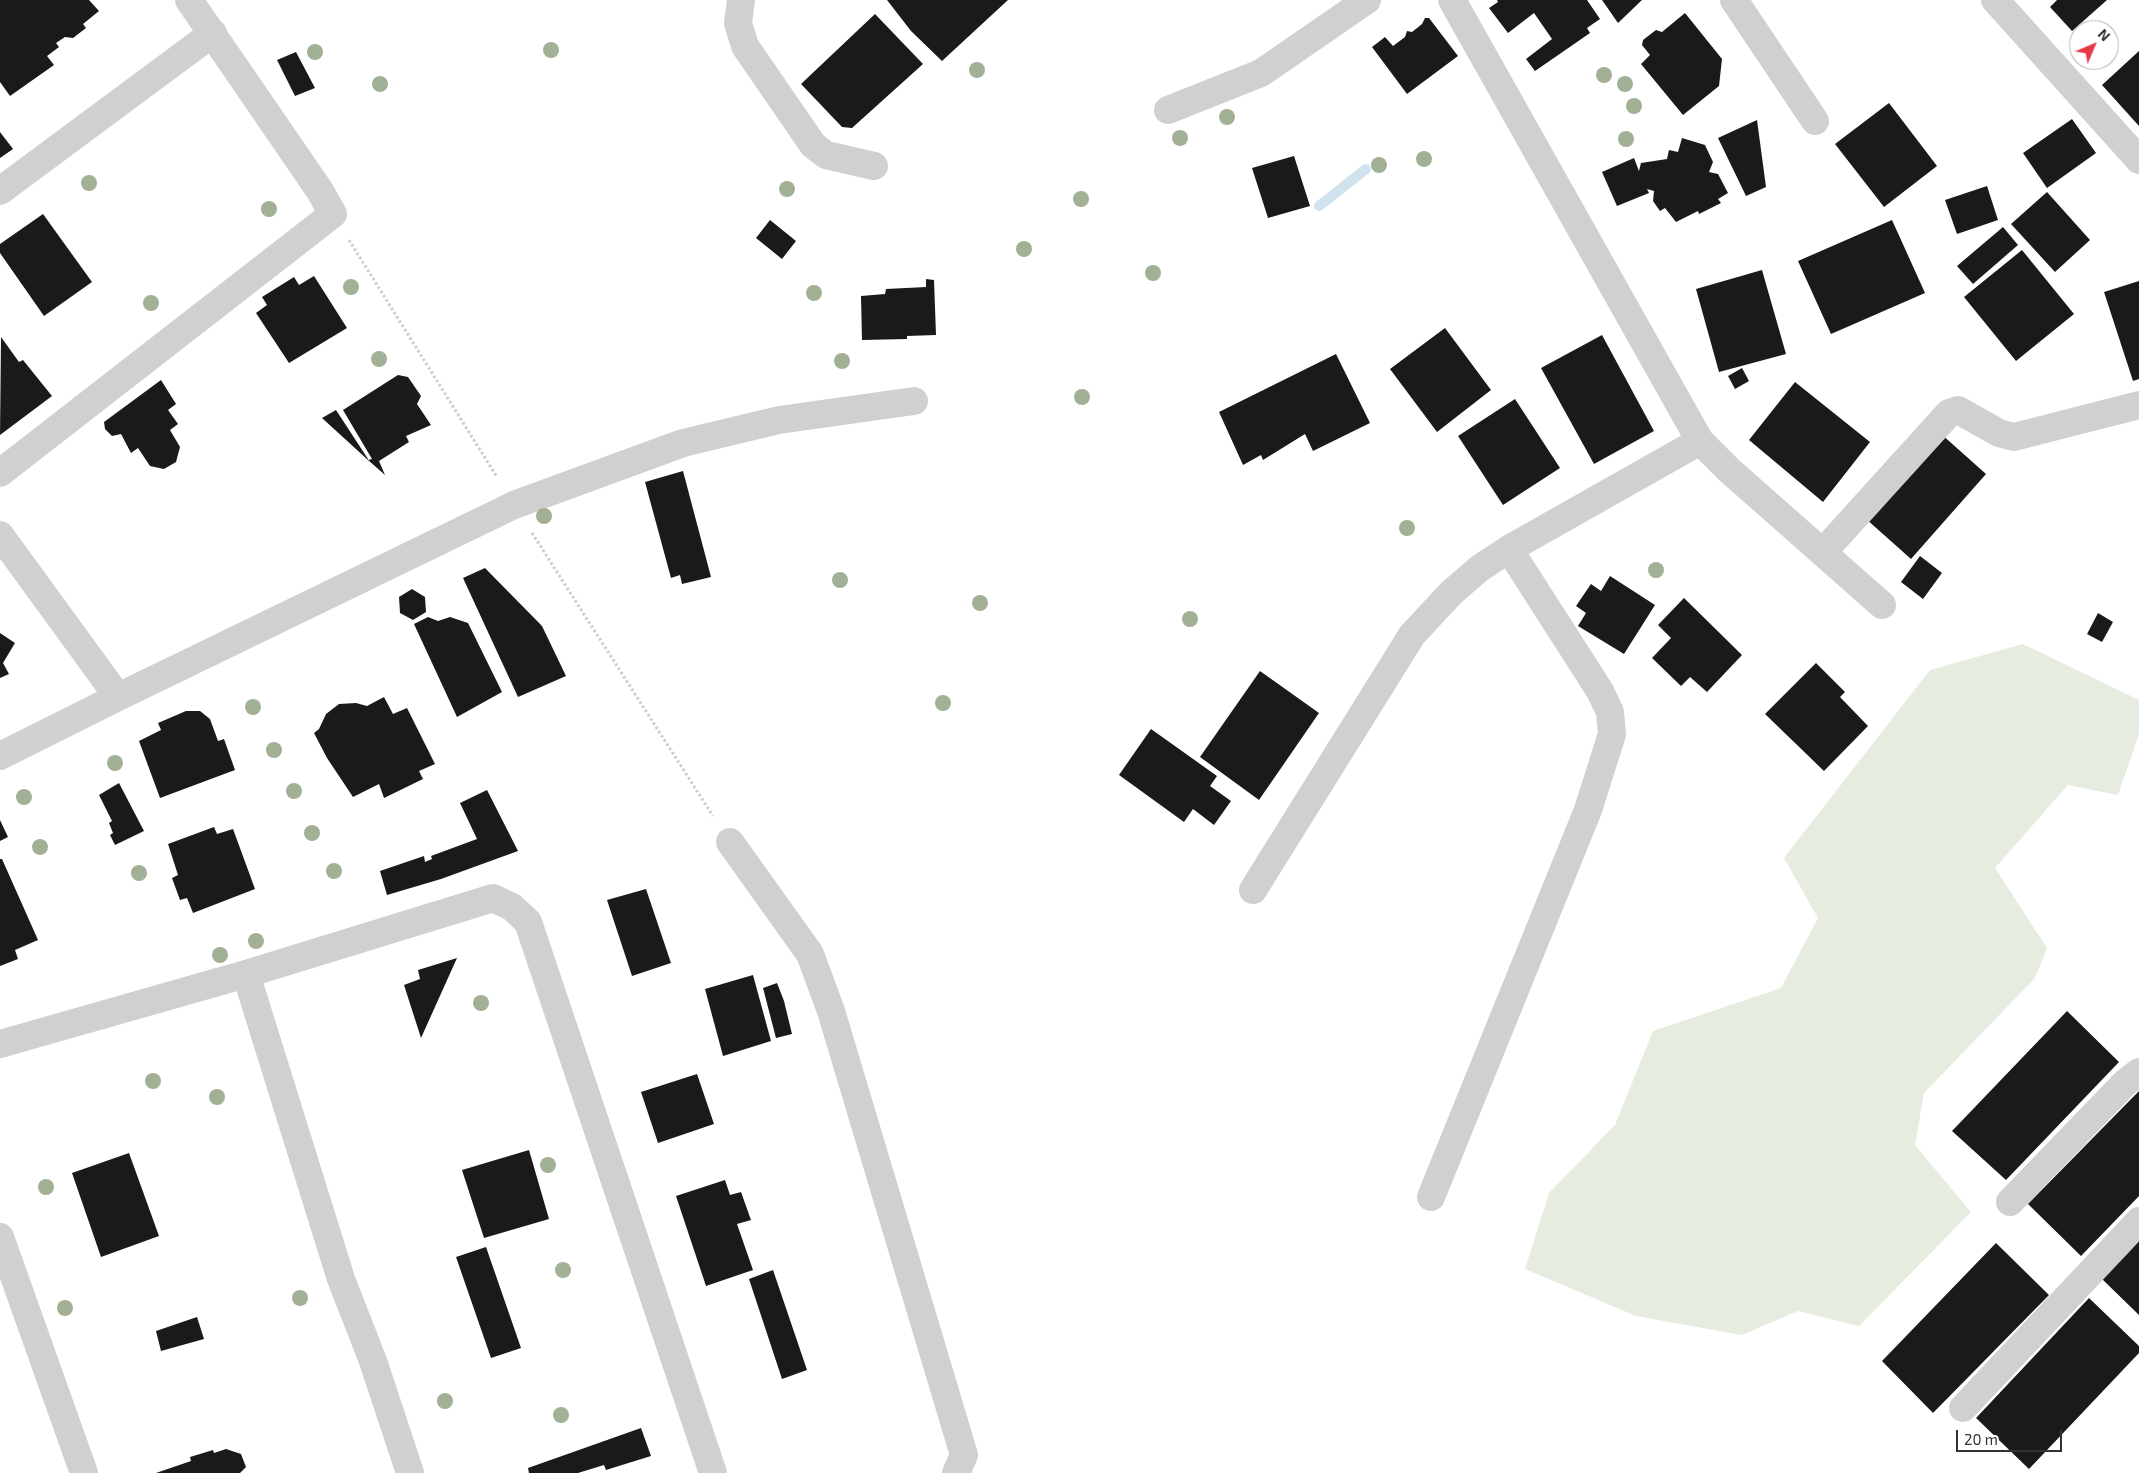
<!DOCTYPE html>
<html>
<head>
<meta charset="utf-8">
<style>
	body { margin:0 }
	#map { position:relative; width:2139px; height:1473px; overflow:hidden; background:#fff; font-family:"Exo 2",sans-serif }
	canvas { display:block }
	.north { position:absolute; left:2069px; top:20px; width:50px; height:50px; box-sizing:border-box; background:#fff; border:1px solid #adadad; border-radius:50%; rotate:45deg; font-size:14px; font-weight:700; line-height:20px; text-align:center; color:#333 }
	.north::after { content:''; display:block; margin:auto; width:18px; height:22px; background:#e63946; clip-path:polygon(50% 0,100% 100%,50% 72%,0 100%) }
	.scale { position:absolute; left:1956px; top:1430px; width:106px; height:22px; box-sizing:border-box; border:2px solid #333; border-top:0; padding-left:6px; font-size:15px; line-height:18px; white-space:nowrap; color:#333; -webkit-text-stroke:4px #fff; paint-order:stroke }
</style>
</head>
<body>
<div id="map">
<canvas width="2139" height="1473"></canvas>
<div class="north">N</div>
<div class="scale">20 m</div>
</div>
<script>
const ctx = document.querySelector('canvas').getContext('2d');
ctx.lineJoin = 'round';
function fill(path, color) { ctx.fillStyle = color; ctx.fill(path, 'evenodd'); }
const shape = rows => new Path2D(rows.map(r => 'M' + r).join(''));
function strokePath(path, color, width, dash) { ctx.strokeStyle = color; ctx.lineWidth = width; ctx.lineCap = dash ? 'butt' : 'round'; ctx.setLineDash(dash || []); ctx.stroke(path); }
fill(shape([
	[2023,644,2139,700,2139,734,2118,795,2068,785,1995,868,2047,948,2035,978,1924,1093,1915,1145,1971,1212,1859,1326,1798,1311,1742,1335,1636,1316,1525,1269,1549,1193,1615,1125,1653,1031,1781,988,1818,918,1784,858,1930,670]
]), '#e6ecdf');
strokePath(shape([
	[1319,206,1366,169]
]), '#cfe2ee', 10);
fill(shape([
	[0,0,89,0,99,11,83,24,86,28,73,38,65,37,56,43,59,47,47,56,54,65,10,96,0,82],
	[887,0,1008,0,942,61,911,31],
	[1497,0,1587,0,1600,19,1587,28,1590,33,1535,71,1526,59,1552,39,1534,13,1508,33,1489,8,1498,2],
	[1602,0,1642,0,1618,23],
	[2057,0,2107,0,2072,31,2050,7],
	[1685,13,1722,59,1719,86,1683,115,1641,64,1650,55,1642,45,1643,40,1656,30,1662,32],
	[875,14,923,64,852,128,842,127,801,84],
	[1425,18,1429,18,1458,56,1407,94,1372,47,1385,37,1393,46,1405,37,1407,31,1412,32,1422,24],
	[2139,51,2139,126,2102,85],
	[296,52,315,88,295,96,277,60],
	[1889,103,1937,166,1884,207,1835,144],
	[2072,119,2096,153,2047,188,2023,153],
	[1757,120,1766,187,1746,196,1718,138],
	[0,132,13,149,0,158],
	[1682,138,1705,145,1713,162,1709,172,1718,174,1728,193,1718,199,1721,203,1699,214,1698,211,1676,222,1665,208,1660,211,1653,201,1654,191,1647,189,1649,193,1617,206,1602,172,1634,158,1639,171,1641,163,1667,159,1669,150,1678,152],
	[1294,156,1310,206,1268,218,1252,168],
	[1987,186,1998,220,1957,234,1945,200],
	[2047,192,2090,240,2055,272,2011,224],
	[43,214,92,282,44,316,0,253,0,244],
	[770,220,796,241,782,259,756,238],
	[1892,220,1925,293,1831,334,1798,261],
	[2003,227,2018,245,1973,284,1957,266],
	[2022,250,2074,314,2016,361,1964,297],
	[1762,270,1786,354,1719,372,1696,289],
	[314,276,347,328,289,363,256,313,267,305,262,297,294,277,299,285],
	[926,279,934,280,936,335,907,336,907,339,862,340,861,296,885,294,886,289,926,287],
	[2139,281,2139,379,2133,381,2104,292],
	[1445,328,1491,390,1437,432,1390,369],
	[1602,335,1654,431,1594,464,1541,368],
	[1,337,19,362,23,360,52,396,0,435],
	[1336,354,1370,423,1313,451,1305,434,1263,460,1261,455,1243,465,1219,412],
	[1742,368,1749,381,1735,389,1728,376],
	[398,375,408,377,421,396,417,404,431,425,406,436,409,442,379,461,385,475,368,460,372,459,343,410],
	[161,380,176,404,168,410,178,424,170,430,180,447,176,462,164,469,150,466,138,448,131,453,121,434,112,436,105,429,104,422],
	[1795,382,1870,442,1823,502,1749,440],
	[1515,399,1560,468,1503,505,1458,436],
	[336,410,368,459,368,460,322,418],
	[1940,433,1986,474,1911,559,1865,518],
	[683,471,711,577,682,584,680,575,671,578,645,482],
	[1920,556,1942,573,1923,599,1901,582],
	[485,568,542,626,566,676,518,697,463,578],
	[1610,576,1655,605,1624,654,1578,626,1586,613,1576,606,1591,584,1601,591],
	[412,589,425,597,426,612,413,620,400,613,399,597],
	[1684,598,1742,655,1707,692,1690,677,1681,686,1652,658,1671,638,1658,625],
	[2098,613,2113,622,2102,642,2087,634],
	[428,617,438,621,450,617,468,623,502,692,457,717,414,624],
	[0,633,15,643,3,663,9,674,0,678],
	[1816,663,1845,692,1840,697,1868,726,1824,771,1765,714],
	[1260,671,1319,713,1259,800,1200,757],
	[384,697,393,714,407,708,435,764,419,771,423,779,384,798,379,784,353,797,327,758,314,733,319,729,326,714,339,704,356,703,367,706],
	[186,711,200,711,210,719,218,741,224,739,235,770,160,798,139,741,161,730,158,723],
	[1151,729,1217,776,1210,786,1231,801,1214,825,1193,809,1184,822,1119,775],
	[119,783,144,831,115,845,110,835,113,833,109,823,112,821,99,795],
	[487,790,518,851,441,879,387,895,380,871,424,856,425,862,432,859,431,856,477,839,460,803],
	[0,820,8,837,0,841],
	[214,827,217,834,233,829,255,889,193,913,187,898,180,900,172,878,178,875,168,844],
	[0,859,2,859,38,940,15,950,18,959,0,966],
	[646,889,671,963,632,976,607,900],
	[457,958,421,1038,404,985,420,979,418,970],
	[753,975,771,1041,723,1056,705,989],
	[777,983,784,1001,792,1034,776,1038,763,988],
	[2067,1011,2119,1062,2006,1180,1952,1131],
	[697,1074,714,1124,658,1143,641,1092],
	[2139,1091,2139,1196,2081,1256,2028,1204],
	[529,1150,549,1219,484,1238,462,1170],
	[129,1153,159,1236,101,1257,72,1173],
	[725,1180,730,1195,741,1192,751,1220,737,1224,753,1270,706,1286,676,1196],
	[2139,1240,2139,1315,2102,1279],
	[1996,1243,2049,1295,1933,1413,1882,1361],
	[486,1247,521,1348,491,1358,456,1257],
	[773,1270,807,1370,782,1379,749,1279],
	[2089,1298,2139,1346,2139,1353,2029,1469,1976,1418],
	[197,1317,204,1339,161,1351,156,1331],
	[641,1428,651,1456,606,1470,604,1465,578,1473,529,1473,528,1468],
	[226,1449,241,1454,246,1467,240,1473,156,1473,191,1461,190,1457,213,1450,214,1453]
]), '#1a1a1a');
strokePath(shape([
	[349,240,497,477],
	[532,533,713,816]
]), '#cdcdcd', 3, [2.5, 2.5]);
strokePath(shape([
	[741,0,738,23,745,46,813,145,826,155,874,166],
	[1734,0,1815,121],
	[1995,0,2139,160],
	[1168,110,1261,73,1367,0],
	[0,191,213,33],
	[1700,441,1729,470,1882,605],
	[0,473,333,214,320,191,189,0],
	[0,535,118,697],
	[1823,552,1949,413,1958,410,1999,433,2014,437,2139,405],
	[0,756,118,697,514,505,683,443,779,420,914,401],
	[730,842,810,954,831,1011,964,1455,956,1473],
	[1253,890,1412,635,1451,593,1480,568,1509,549,1700,441,1452,0],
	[246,974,341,1279,373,1361,410,1473],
	[0,1044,246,974,493,898,512,907,528,922,713,1473],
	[1431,1197,1588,810,1612,734,1610,712,1600,691,1509,549],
	[2010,1202,2125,1083,2139,1072],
	[0,1237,84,1473],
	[1963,1408,2139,1221]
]), '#d0d0d0', 28);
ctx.fillStyle = '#a2b095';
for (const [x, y] of [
	[551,50],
	[315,52],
	[977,70],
	[1604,75],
	[380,84],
	[1625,84],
	[1634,106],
	[1227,117],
	[1180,138],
	[1626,139],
	[1424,159],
	[1379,165],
	[89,183],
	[787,189],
	[1081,199],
	[269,209],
	[1024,249],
	[1153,273],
	[351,287],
	[814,293],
	[151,303],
	[379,359],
	[842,361],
	[1082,397],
	[544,516],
	[1407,528],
	[1656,570],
	[840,580],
	[980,603],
	[1190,619],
	[943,703],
	[253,707],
	[274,750],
	[115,763],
	[294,791],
	[24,797],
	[312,833],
	[40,847],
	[334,871],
	[139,873],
	[256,941],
	[220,955],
	[481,1003],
	[153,1081],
	[217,1097],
	[548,1165],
	[46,1187],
	[563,1270],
	[300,1298],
	[65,1308],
	[445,1401],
	[561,1415]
]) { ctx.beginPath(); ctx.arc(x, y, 8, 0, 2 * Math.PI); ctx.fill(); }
</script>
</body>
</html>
